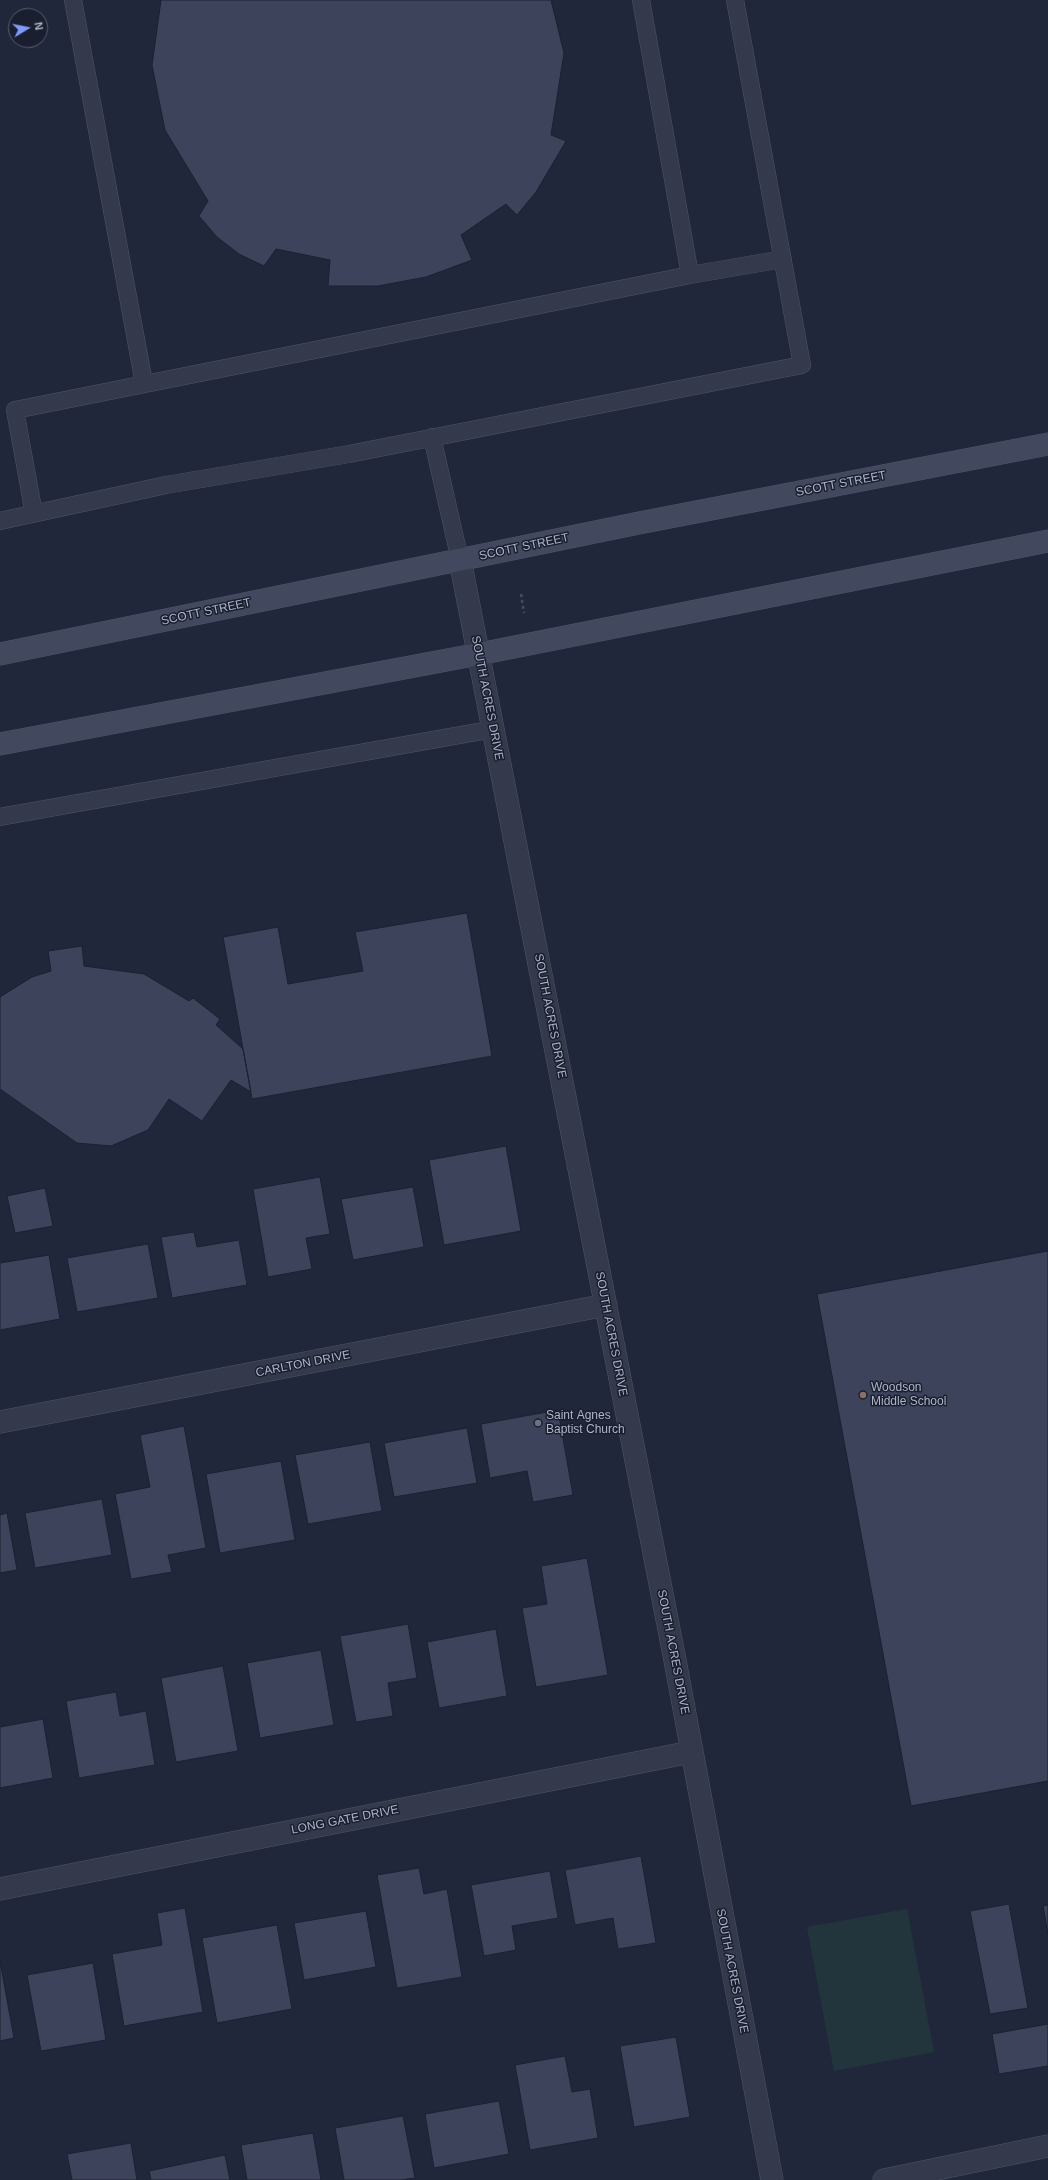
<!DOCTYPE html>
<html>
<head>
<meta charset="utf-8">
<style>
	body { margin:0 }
	#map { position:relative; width:1048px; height:2180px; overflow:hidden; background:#21273b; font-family:Helvetica,sans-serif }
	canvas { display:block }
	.north { position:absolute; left:8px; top:8px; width:40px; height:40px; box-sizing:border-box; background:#1a1f30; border:1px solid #565b6c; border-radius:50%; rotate:80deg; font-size:11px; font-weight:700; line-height:16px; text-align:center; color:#afb4c7 }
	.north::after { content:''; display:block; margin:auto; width:14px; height:18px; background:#7f9afd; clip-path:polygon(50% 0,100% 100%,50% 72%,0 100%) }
</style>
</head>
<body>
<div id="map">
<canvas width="1048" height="2180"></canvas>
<div class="north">N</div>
</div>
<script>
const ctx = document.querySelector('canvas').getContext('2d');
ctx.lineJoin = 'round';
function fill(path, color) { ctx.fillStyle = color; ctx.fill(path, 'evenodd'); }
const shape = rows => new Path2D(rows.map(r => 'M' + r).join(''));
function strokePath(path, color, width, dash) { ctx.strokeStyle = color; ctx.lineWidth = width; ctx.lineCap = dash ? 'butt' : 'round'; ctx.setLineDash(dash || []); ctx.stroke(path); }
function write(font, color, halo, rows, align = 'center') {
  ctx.font = font + ' Helvetica,sans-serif'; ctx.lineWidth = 3; ctx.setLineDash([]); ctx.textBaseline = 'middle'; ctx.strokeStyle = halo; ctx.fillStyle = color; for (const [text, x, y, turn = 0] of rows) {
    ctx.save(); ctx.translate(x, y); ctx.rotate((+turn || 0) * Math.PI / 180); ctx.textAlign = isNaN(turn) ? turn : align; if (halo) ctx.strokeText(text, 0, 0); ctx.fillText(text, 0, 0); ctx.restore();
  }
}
fill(shape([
	[907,1909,934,2052,834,2071,807,1927]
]), '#23353c');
const building = shape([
	[161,0,551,0,564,53,551,135,566,141,536,192,517,215,506,204,461,235,472,260,426,277,378,286,328,286,330,260,276,249,264,266,239,254,217,237,199,216,208,201,165,130,152,65,161,0],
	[467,913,492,1056,252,1099,223,937,278,927,288,984,363,971,355,932,467,913],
	[82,946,84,966,144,974,189,1001,193,998,220,1019,216,1025,243,1049,251,1092,231,1080,202,1121,169,1099,148,1130,111,1146,77,1143,0,1089,0,997,32,977,51,971,48,951,82,946],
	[506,1146,521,1231,444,1245,429,1160,506,1146],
	[320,1177,330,1234,306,1238,312,1269,268,1277,253,1189,320,1177],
	[413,1187,424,1247,353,1260,341,1199,413,1187],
	[45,1188,53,1226,15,1233,7,1196,45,1188],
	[194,1232,197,1247,239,1240,247,1285,172,1298,161,1237,194,1232],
	[148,1244,158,1298,77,1312,67,1258,148,1244],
	[1048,1251,1048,1781,911,1806,817,1294,1048,1251],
	[49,1255,60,1319,0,1330,0,1263,49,1255],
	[558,1410,573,1495,533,1502,527,1471,490,1478,481,1424,558,1410],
	[184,1426,206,1548,168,1555,172,1572,131,1579,115,1494,150,1487,140,1435,184,1426],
	[467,1428,477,1483,394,1497,384,1443,467,1428],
	[370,1442,382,1511,308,1524,295,1455,370,1442],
	[281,1461,295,1540,220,1553,206,1474,281,1461],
	[102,1499,112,1555,35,1568,25,1513,102,1499],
	[7,1513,17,1570,0,1573,0,1515,7,1513],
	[587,1558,608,1675,536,1687,522,1608,547,1604,541,1566,587,1558],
	[408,1624,417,1678,388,1683,393,1716,356,1722,340,1636,408,1624],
	[496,1629,507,1696,439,1708,427,1642,496,1629],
	[321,1650,334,1725,260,1738,247,1663,321,1650],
	[223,1666,238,1751,176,1762,161,1678,223,1666],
	[116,1692,120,1716,146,1711,155,1765,79,1778,66,1701,116,1692],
	[43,1719,53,1778,0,1788,0,1727,43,1719],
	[641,1856,656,1943,618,1949,613,1918,575,1925,565,1870,641,1856],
	[419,1868,424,1894,447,1889,462,1977,397,1988,377,1875,419,1868],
	[550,1871,558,1918,512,1926,516,1950,484,1956,471,1885,550,1871],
	[1009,1904,1028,2008,990,2014,970,1911,1009,1904],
	[1048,1905,1048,1934,1043,1906,1048,1905],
	[185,1908,203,2012,124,2026,112,1954,162,1945,157,1913,185,1908],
	[366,1911,376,1967,304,1980,294,1923,366,1911],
	[277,1925,292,2009,217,2023,202,1938,277,1925],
	[0,1961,14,2038,0,2041,0,1961],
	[93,1963,106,2040,41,2051,27,1975,93,1963],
	[1048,2024,1048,2066,999,2074,992,2034,1048,2024],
	[676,2037,690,2117,634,2127,620,2046,676,2037],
	[565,2056,572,2092,590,2089,598,2138,530,2150,515,2065,565,2056],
	[499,2101,509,2154,434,2168,425,2114,499,2101],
	[403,2116,415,2178,401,2180,344,2180,335,2128,403,2116],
	[313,2133,321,2180,247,2180,241,2145,313,2133],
	[131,2143,137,2180,72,2180,67,2154,131,2143],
	[225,2155,230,2180,151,2180,149,2171,225,2155]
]);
fill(building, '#3c435b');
strokePath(building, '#1c2132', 1);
const service = shape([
	[73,0,144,383],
	[690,275,783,259],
	[432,437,460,560],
	[34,514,15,410,690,275,641,0],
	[0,521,166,485,349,454,802,365,735,0],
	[0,817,494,729]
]);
const minor = shape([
	[460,560,674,1655,772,2180],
	[0,1422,606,1305],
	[0,1889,691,1752],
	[884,2180,1048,2146]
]);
const secondary = shape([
	[0,654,639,523,1048,444],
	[0,744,479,654,1048,541]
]);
strokePath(service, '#4f5466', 18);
strokePath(minor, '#4f5466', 23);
strokePath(secondary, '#4f5466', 23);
strokePath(shape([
	[521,594,524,613]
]), '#405259', 2.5, [3, 3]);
strokePath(service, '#343a4b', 17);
strokePath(minor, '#343a4b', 22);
strokePath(secondary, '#42485e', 22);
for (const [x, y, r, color] of [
	[863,1395,4,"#8d6e63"],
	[538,1423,4,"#6b7280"]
]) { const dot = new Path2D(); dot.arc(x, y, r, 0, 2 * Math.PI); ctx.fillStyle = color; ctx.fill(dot); strokePath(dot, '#1a1f30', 1.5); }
write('12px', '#afb4c7', '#1a1f30', [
	["SCOTT STREET",841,484,-11],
	["SCOTT STREET",524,547,-12],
	["SCOTT STREET",206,612,-12],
	["SOUTH ACRES DRIVE",487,698,79],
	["SOUTH ACRES DRIVE",550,1016,79],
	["SOUTH ACRES DRIVE",611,1334,79],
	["CARLTON DRIVE",303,1364,-11],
	["SOUTH ACRES DRIVE",673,1652,79],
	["LONG GATE DRIVE",345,1820,-11],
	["SOUTH ACRES DRIVE",732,1971,79]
]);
write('12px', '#afb4c7', '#1a1f30', [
	["Woodson",871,1388],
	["Middle School",871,1402],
	["Saint Agnes",546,1416],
	["Baptist Church",546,1430]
], 'left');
</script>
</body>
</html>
